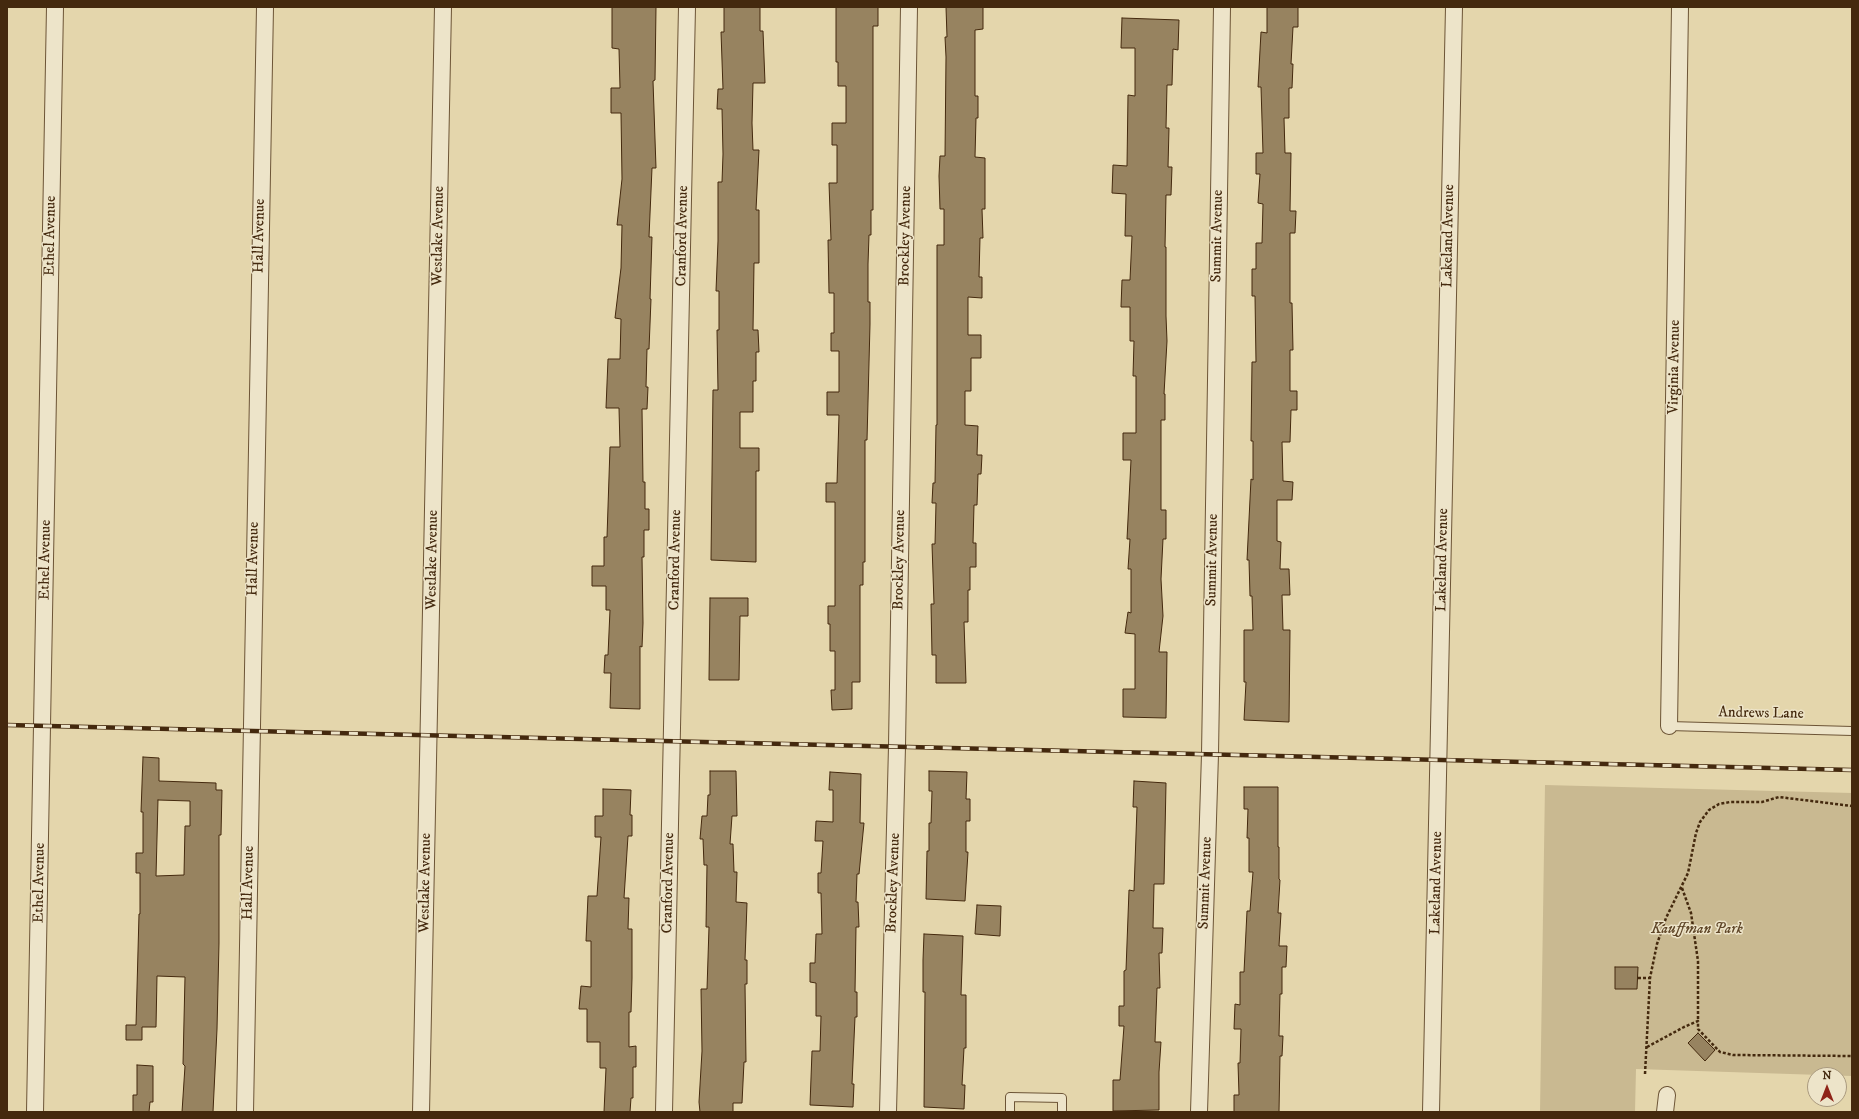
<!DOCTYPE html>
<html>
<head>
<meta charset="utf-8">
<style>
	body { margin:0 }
	#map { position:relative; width:1859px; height:1119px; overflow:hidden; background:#e4d6ac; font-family:"IM FELL DW Pica",serif }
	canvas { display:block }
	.frame { position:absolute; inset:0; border:8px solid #44290e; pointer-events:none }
	.north { position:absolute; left:1807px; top:1067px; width:40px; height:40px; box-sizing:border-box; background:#ede4c9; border:1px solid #a9997e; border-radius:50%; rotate:0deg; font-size:11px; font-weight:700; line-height:16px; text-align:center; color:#44290e }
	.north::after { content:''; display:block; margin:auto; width:14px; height:18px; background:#8f2418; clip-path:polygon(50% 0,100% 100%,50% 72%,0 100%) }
</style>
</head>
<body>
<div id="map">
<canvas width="1859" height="1119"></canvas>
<div class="frame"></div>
<div class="north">N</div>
</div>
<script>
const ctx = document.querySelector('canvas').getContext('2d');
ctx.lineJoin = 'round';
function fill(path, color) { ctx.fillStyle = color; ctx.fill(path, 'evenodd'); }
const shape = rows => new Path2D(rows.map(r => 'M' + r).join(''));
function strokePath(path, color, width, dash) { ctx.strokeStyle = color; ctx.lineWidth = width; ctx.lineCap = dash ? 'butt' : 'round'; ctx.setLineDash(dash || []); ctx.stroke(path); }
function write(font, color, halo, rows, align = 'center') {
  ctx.font = font + ' "IM FELL DW Pica",serif'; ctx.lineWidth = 3; ctx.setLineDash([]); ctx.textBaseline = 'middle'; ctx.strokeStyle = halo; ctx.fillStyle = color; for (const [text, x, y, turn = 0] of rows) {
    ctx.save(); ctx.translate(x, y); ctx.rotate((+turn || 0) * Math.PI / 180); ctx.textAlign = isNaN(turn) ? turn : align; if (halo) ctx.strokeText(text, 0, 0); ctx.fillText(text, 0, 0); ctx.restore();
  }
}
fill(shape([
	[1545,785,1852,793,1852,1076,1636,1069,1635,1112,1540,1112]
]), '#c9b991');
const building = shape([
	[612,7,656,7,655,80,653,81,656,168,652,168,649,237,652,237,650,299,651,299,649,349,647,349,646,387,648,387,647,409,642,409,643,482,645,482,645,509,649,509,649,530,644,530,644,557,642,557,643,623,642,647,640,646,640,709,610,708,611,673,604,673,605,655,608,655,610,610,606,610,606,586,592,586,592,566,604,566,604,537,607,537,610,447,620,447,619,408,606,408,608,359,620,359,621,319,615,318,621,268,622,225,617,225,622,179,621,113,611,113,611,88,620,88,619,49,612,48,612,7],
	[724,7,760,7,760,31,763,31,765,83,753,83,752,123,753,150,759,150,756,210,759,210,759,263,754,263,753,330,758,330,759,352,756,352,756,381,753,381,753,412,740,412,740,448,759,448,759,471,756,471,756,562,711,560,713,390,718,390,717,330,719,330,719,291,716,291,718,241,718,182,722,182,723,154,722,109,717,109,718,89,723,89,721,32,724,32,724,7],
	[836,7,878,7,878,26,873,26,873,210,871,210,871,235,869,235,868,264,868,302,870,302,870,324,867,440,865,440,865,562,863,562,863,585,860,585,860,682,852,682,852,709,832,710,831,690,835,690,835,651,830,651,830,624,828,624,828,606,835,606,835,502,826,502,826,483,837,483,839,415,827,415,827,392,839,392,839,351,831,351,831,333,834,333,834,293,829,293,828,240,831,240,829,183,837,183,837,145,832,145,832,123,846,123,846,86,838,86,838,62,836,62,836,7],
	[946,7,983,7,983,29,975,30,975,96,978,96,978,118,976,118,975,157,985,158,985,209,982,209,983,238,980,238,979,277,982,277,982,298,968,297,968,335,981,335,981,358,971,358,971,391,965,391,965,425,978,426,977,455,982,455,981,474,978,474,977,505,974,505,973,543,976,543,976,567,970,567,970,590,968,590,968,622,964,622,966,683,936,683,936,655,932,655,931,604,934,604,932,544,935,544,936,503,932,503,933,483,935,483,936,425,937,425,937,245,944,245,944,209,940,209,939,176,940,156,945,156,946,57,945,37,947,37,946,7],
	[1267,7,1298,7,1298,27,1293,27,1291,64,1293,64,1292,88,1289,88,1289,118,1284,118,1285,153,1291,153,1290,211,1296,211,1295,233,1290,233,1290,303,1292,303,1293,350,1290,350,1290,391,1297,391,1297,410,1291,410,1290,442,1282,442,1283,481,1293,482,1292,500,1277,500,1277,541,1281,542,1280,569,1289,569,1290,595,1282,595,1283,630,1290,630,1289,722,1244,720,1246,682,1244,682,1244,630,1253,630,1252,596,1250,596,1249,560,1247,560,1251,479,1253,480,1253,441,1251,441,1252,362,1256,362,1255,296,1252,296,1252,269,1256,269,1256,243,1262,243,1263,204,1258,203,1260,174,1256,174,1256,153,1263,153,1261,87,1258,87,1261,32,1267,33,1267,7],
	[1122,18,1179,20,1178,50,1173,49,1172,85,1167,85,1166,128,1169,128,1168,167,1172,167,1171,195,1166,195,1165,247,1166,247,1166,316,1167,341,1164,394,1165,394,1165,420,1161,420,1161,510,1166,510,1166,539,1163,539,1161,579,1163,616,1159,652,1167,652,1166,718,1123,717,1123,689,1135,689,1135,634,1125,633,1128,612,1131,613,1131,569,1128,569,1130,539,1127,539,1131,460,1123,460,1123,433,1136,433,1136,376,1133,376,1134,341,1130,341,1130,307,1121,307,1122,280,1130,280,1132,236,1125,236,1126,194,1112,193,1113,165,1127,166,1128,95,1135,96,1135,48,1121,48,1122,18],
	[710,598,748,598,748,616,740,616,739,680,709,680,710,598],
	[143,757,159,758,159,781,216,783,216,790,222,790,221,835,219,835,219,943,217,1029,213,1112,182,1112,185,1066,183,1064,185,977,157,976,156,1027,142,1027,142,1040,126,1040,126,1025,136,1025,139,914,140,914,140,873,136,873,136,853,143,853,143,812,141,812,143,757],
	[158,800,190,801,190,826,185,826,184,875,156,876,158,800],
	[710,771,736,771,737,816,732,816,730,844,733,844,734,872,737,872,736,902,747,903,745,960,747,960,747,984,745,984,746,1062,744,1062,742,1103,733,1103,733,1112,700,1112,699,1102,702,1051,701,989,707,989,709,927,706,927,707,865,704,865,703,839,700,839,702,816,707,816,708,795,710,795,710,771],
	[929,771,967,772,966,799,970,799,970,821,966,821,966,852,968,852,965,901,926,899,927,851,929,851,929,823,931,823,932,791,929,791,929,771],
	[830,772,861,774,860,823,864,823,859,874,857,874,856,902,858,902,859,927,856,927,855,992,857,992,857,1017,855,1017,852,1084,854,1084,853,1107,810,1105,812,1051,820,1051,821,1016,816,1016,816,983,810,982,810,963,815,963,816,934,822,934,821,893,818,893,818,873,821,873,823,841,815,841,816,821,833,822,833,790,829,790,830,772],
	[1134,781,1166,783,1164,884,1154,884,1153,928,1163,928,1162,953,1159,953,1160,988,1157,988,1155,1042,1161,1042,1159,1072,1159,1110,1113,1111,1113,1080,1120,1080,1124,1026,1119,1026,1119,1006,1124,1006,1124,971,1126,970,1129,890,1134,891,1137,807,1133,807,1134,781],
	[1244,787,1278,787,1278,847,1279,847,1279,879,1280,880,1278,913,1281,913,1279,946,1287,946,1286,967,1282,967,1282,994,1280,994,1279,1036,1283,1036,1282,1056,1280,1056,1279,1112,1234,1112,1234,1095,1239,1095,1238,1063,1240,1063,1241,1029,1234,1029,1235,1004,1240,1005,1240,972,1244,972,1247,911,1250,911,1253,872,1249,872,1249,838,1247,838,1248,809,1244,809,1244,787],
	[603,789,631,790,630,815,632,815,632,836,628,836,624,898,629,898,628,929,632,929,632,978,631,1012,629,1012,629,1047,636,1046,636,1067,633,1067,633,1098,631,1098,630,1112,604,1112,606,1068,600,1068,600,1042,587,1042,587,1009,579,1009,581,986,591,987,591,941,586,941,588,896,597,896,601,837,595,837,595,816,603,816,603,789],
	[977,905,1001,906,1000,936,975,934,977,905],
	[924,934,963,936,961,995,966,995,966,1048,964,1048,962,1085,965,1085,964,1109,924,1107,925,992,923,992,923,960,924,934],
	[1615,967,1638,967,1637,989,1615,989,1615,967],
	[1698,1033,1715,1050,1705,1061,1688,1043,1698,1033],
	[137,1065,153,1066,153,1102,150,1102,149,1112,133,1112,133,1095,137,1095,137,1065]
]);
fill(building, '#978360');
strokePath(building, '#44290e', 1);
const service = shape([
	[1669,726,1852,731],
	[1010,1112,1010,1097,1062,1098,1062,1112]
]);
const minor = shape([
	[1669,726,1680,7],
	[35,1112,55,7],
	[245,1112,265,7],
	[421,1112,443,7],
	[664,1112,687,7],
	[888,1112,897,746,909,7],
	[1199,1112,1210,754,1222,7],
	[1431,1112,1454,7],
	[1665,1112,1667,1095]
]);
strokePath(service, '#6c5436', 10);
strokePath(minor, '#6c5436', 18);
strokePath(shape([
	[1682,888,1691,913,1698,961,1698,1021],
	[1638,978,1650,978],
	[1647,1047,1684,1027,1698,1021,1698,1029,1720,1052,1733,1055,1852,1056],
	[1645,1074,1650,978,1657,944,1666,918,1688,873,1696,833,1700,822,1709,810,1719,804,1730,802,1762,802,1779,797,1852,806]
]), '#44290e', 2.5, [3, 2]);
strokePath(service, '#ede4c9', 8);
strokePath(minor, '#ede4c9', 16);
const rail = shape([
	[7,725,1852,770]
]);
strokePath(rail, '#44290e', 4.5);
strokePath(rail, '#ede4c9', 3, [9]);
write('15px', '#44290e', '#ede4c9', [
	["Ethel Avenue",51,236,-89],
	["Hall Avenue",260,236,-89],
	["Westlake Avenue",439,236,-89],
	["Cranford Avenue",683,236,-89],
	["Brockley Avenue",906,236,-89],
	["Summit Avenue",1218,236,-89],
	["Lakeland Avenue",1449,236,-89],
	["Virginia Avenue",1675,367,-89],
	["Hall Avenue",254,559,-89],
	["Ethel Avenue",46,560,-89],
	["Westlake Avenue",433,560,-89],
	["Cranford Avenue",676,560,-89],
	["Brockley Avenue",900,560,-89],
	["Summit Avenue",1213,560,-89],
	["Lakeland Avenue",1443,560,-89],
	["Andrews Lane",1761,714,1],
	["Ethel Avenue",40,883,-89],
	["Hall Avenue",249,883,-89],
	["Westlake Avenue",426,883,-89],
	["Cranford Avenue",669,883,-89],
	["Brockley Avenue",894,883,-88],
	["Summit Avenue",1206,883,-88],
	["Lakeland Avenue",1437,883,-89]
]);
write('italic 15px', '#5f4628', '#ede4c9', [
	["Kauffman Park",1697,930]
]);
</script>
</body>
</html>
